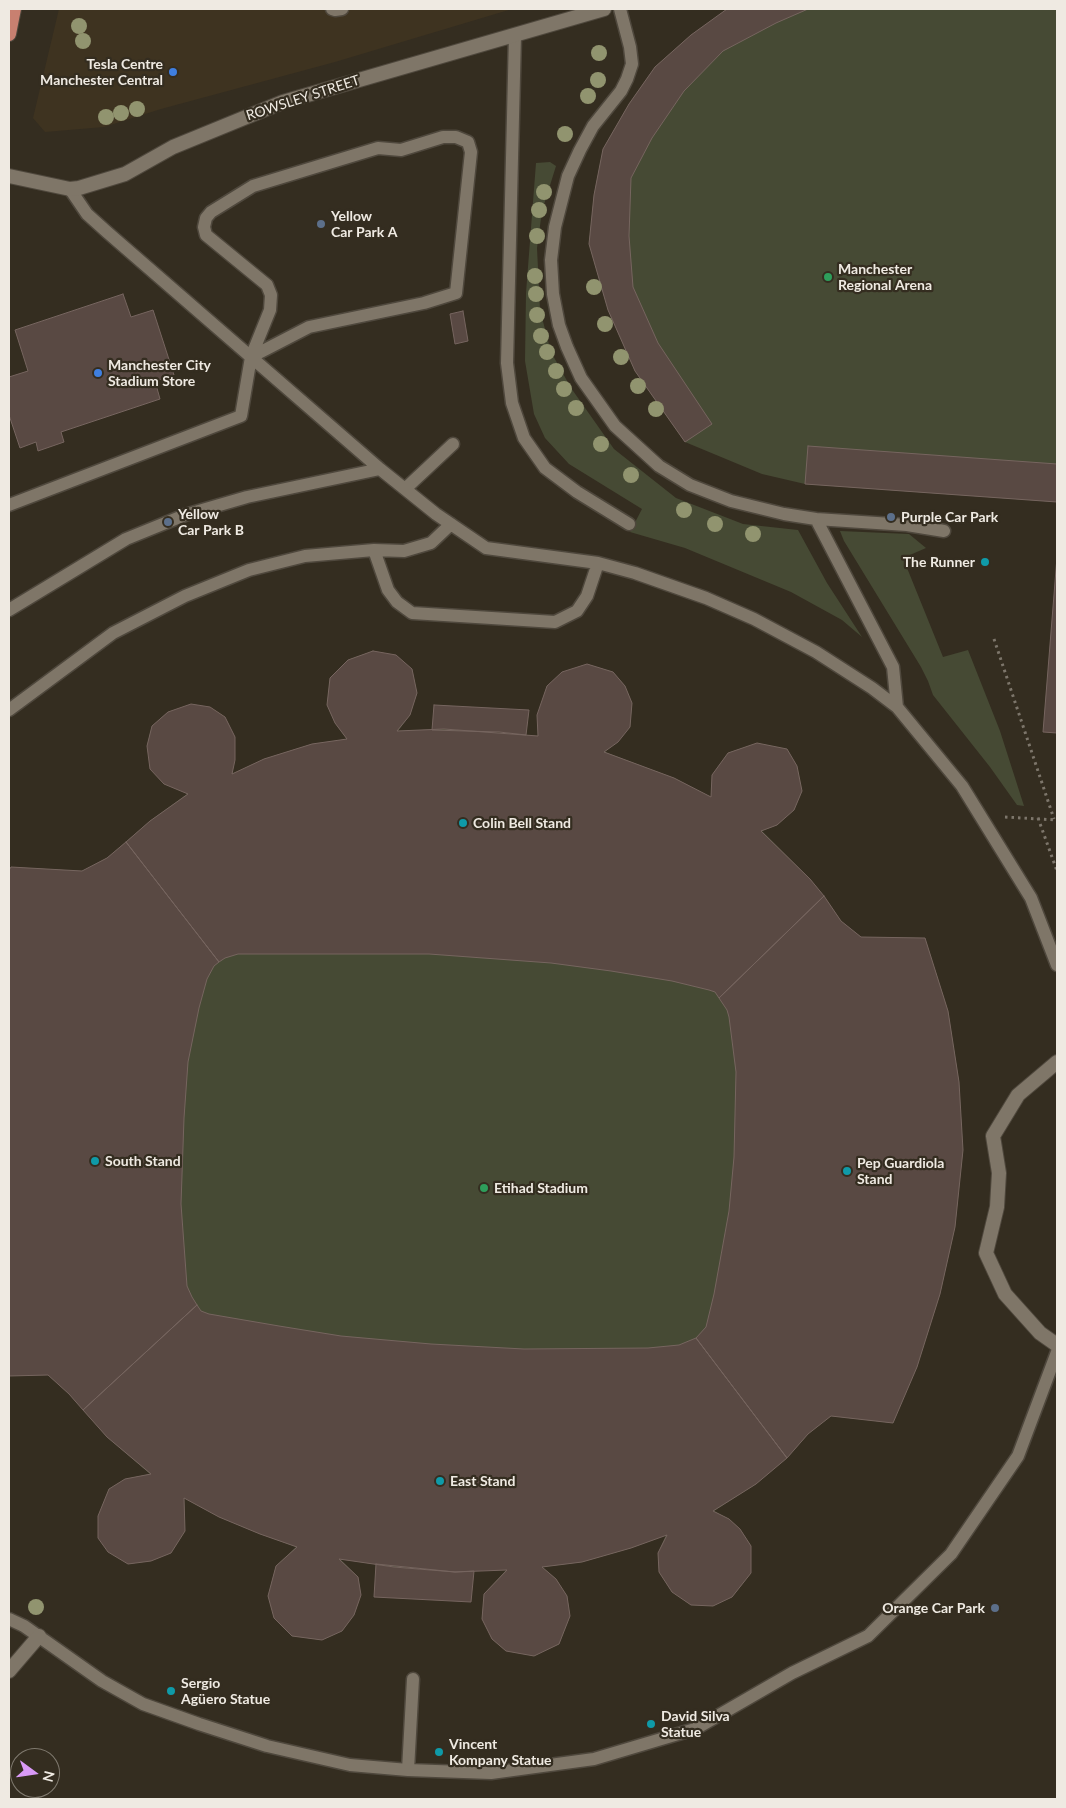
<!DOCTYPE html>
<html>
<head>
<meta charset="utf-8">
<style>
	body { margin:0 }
	#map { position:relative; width:1066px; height:1808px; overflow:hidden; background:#342d20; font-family:Lato,sans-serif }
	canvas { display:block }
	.frame { position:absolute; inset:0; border:10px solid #efeae2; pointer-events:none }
	.north { position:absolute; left:10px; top:1748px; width:50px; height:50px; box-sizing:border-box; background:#342d20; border:1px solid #7f796e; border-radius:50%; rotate:104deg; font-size:14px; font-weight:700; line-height:20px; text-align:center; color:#efeae2 }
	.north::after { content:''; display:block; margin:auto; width:18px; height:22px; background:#d99af7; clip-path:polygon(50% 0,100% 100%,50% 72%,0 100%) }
</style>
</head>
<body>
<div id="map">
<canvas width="1066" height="1808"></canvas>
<div class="frame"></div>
<div class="north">N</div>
</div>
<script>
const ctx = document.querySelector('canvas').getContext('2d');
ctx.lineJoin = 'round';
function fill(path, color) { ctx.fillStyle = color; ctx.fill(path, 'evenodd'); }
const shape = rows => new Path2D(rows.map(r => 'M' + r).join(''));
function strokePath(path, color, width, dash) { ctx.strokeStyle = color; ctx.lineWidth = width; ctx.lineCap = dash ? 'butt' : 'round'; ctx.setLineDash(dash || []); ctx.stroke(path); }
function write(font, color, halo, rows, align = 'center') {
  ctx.font = font + ' Lato,sans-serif'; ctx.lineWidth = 4.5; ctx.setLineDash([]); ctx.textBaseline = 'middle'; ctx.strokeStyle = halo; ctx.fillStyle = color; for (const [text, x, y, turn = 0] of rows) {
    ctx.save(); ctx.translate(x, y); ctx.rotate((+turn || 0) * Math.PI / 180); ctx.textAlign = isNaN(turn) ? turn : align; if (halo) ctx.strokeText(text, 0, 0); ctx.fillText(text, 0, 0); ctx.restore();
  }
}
fill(shape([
	[59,9,512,9,335,62,161,109,104,127,45,132,33,118]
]), '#3e3320');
fill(shape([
	[728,9,1057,9,1057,502,805,484,762,474,685,442,635,371,608,310,589,244,594,195,603,149,629,104,655,67,691,35],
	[550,162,556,166,542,211,537,248,540,310,551,352,571,388,614,449,676,498,743,524,798,530,827,583,862,637,842,620,791,592,685,548,630,532,642,509,569,464,545,438,534,414,525,361,526,293,536,163],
	[840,531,909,534,926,548,903,558,943,657,968,650,1000,731,1024,806,1017,805,990,767,933,695,928,681,921,667,844,541],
	[373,651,412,669,417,693,410,715,398,731,444,729,538,736,587,664,613,672,625,686,632,703,630,727,605,752,674,778,711,797,712,775,728,753,757,743,787,749,797,766,802,791,794,810,777,825,762,831,810,879,824,896,841,921,861,937,925,938,948,1011,959,1082,963,1150,955,1227,940,1294,917,1367,893,1423,831,1416,808,1434,787,1458,756,1484,714,1511,729,1519,740,1529,751,1546,751,1573,732,1597,713,1606,691,1605,672,1592,659,1572,658,1553,666,1535,631,1548,582,1562,542,1567,556,1579,567,1596,570,1616,559,1644,534,1656,506,1651,492,1639,482,1619,484,1594,506,1570,394,1567,340,1559,358,1577,361,1595,354,1615,342,1631,322,1640,292,1636,274,1618,268,1596,276,1566,296,1547,260,1534,219,1517,184,1498,185,1531,171,1553,151,1561,128,1564,98,1538,98,1516,109,1489,125,1479,150,1474,107,1437,69,1394,48,1375,9,1376,9,870,11,867,82,871,107,858,150,821,187,794,147,746,152,726,168,712,225,717,235,737,232,774,264,759,312,744,347,739,335,723,327,705,330,678,348,660]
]), '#464a34');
const building = shape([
	[727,9,808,9,776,23,723,51,684,91,652,138,631,178,629,236,633,287,658,343,712,424,685,442,635,371,608,310,589,244,594,195,603,149,629,104,655,67,691,35,727,9],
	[123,294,131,317,153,310,174,375,155,381,160,399,61,432,64,442,38,451,36,442,20,448,9,415,9,377,28,371,15,330,123,294],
	[463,311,468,341,455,344,450,314,463,311],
	[808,446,1057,464,1057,502,805,484,808,446],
	[1057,557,1057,733,1043,732,1057,557],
	[373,651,396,655,412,669,417,693,410,715,397,731,444,729,538,736,537,715,547,686,562,672,587,664,613,672,625,686,632,703,630,727,618,742,604,752,674,778,711,797,712,775,728,753,757,743,787,749,797,766,802,791,794,810,777,825,761,831,810,879,824,896,719,998,715,992,709,990,672,981,611,971,551,963,429,954,238,954,225,958,219,962,126,842,150,821,188,794,164,784,150,769,147,746,152,726,168,712,191,704,210,707,225,717,235,737,235,760,232,774,264,759,312,744,347,739,335,723,327,705,330,678,348,660,373,651],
	[434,705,529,710,526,735,499,732,432,730,434,705],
	[126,842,219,962,214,966,207,979,199,1008,188,1062,184,1118,181,1204,187,1286,192,1297,197,1305,83,1410,69,1394,48,1375,9,1376,9,870,11,867,82,871,107,858,126,842],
	[824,896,841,921,861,937,925,938,948,1011,959,1082,963,1150,955,1227,940,1294,917,1367,893,1423,831,1416,808,1434,787,1458,696,1338,706,1327,714,1294,729,1211,734,1157,736,1072,729,1017,727,1010,719,998,824,896],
	[197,1305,201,1311,209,1314,279,1326,341,1336,431,1344,524,1349,648,1348,679,1345,696,1338,787,1458,756,1484,713,1511,729,1519,740,1529,751,1546,751,1573,732,1597,713,1606,691,1605,672,1592,659,1572,658,1553,667,1535,631,1548,582,1562,542,1567,556,1579,567,1596,570,1616,559,1644,534,1656,506,1651,492,1639,482,1619,484,1594,507,1570,455,1572,394,1567,339,1559,358,1577,361,1595,354,1615,342,1631,322,1640,292,1636,274,1618,268,1596,276,1566,297,1547,260,1534,219,1517,184,1498,185,1531,171,1553,151,1561,128,1564,108,1552,98,1538,98,1516,109,1489,125,1479,151,1474,107,1437,83,1410,197,1305],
	[376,1564,455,1572,474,1571,471,1602,374,1597,376,1564]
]);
fill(building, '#594943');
strokePath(building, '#76655f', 1);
const service = shape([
	[332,9,335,10,342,9],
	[620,9,630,47,632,64,627,79,621,91,593,126,580,150,568,176,555,227,551,260,553,294,559,325,567,347,581,378,615,426,659,466,690,485,731,501,784,514,816,519,893,667,897,707],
	[515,35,507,363,512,403,524,438,545,468,577,492,629,524],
	[70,189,87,214,107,232,380,469,436,514,486,548,598,563,635,573,706,598,754,619,816,652,872,688,897,707,962,786,1031,898,1057,965],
	[405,489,453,444],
	[9,505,241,416,251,357,270,310,271,295,267,285,206,235,204,227,206,218,211,212,253,186,378,148,401,150,443,137,456,137,468,142,471,152,456,293,424,303,309,327,251,357],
	[816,519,907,525,944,531],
	[374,550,388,590,397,602,412,613,555,622,577,611,587,596,598,563],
	[9,610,126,539,185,515,247,497,380,469],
	[9,710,113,633,185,596,249,570,305,556,374,550,404,551,431,543,451,524],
	[9,1619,24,1626,102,1681,143,1704,199,1724,267,1746,350,1765,408,1770,491,1773,594,1759,695,1729,792,1673,868,1636,951,1554,1018,1456,1057,1352],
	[408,1770,413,1679]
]);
const pedestrian = shape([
	[1057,1062,1018,1095,993,1136,999,1173,997,1207,986,1253,1005,1294,1040,1333,1057,1345],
	[9,1671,39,1636]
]);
const minor = shape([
	[9,176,70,189,79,188,125,174,173,147,283,102,604,9]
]);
const primary = shape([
	[9,34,14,9]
]);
strokePath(service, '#4f483d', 15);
strokePath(pedestrian, '#4f483d', 16);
strokePath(minor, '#4f483d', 16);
strokePath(primary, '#4f483d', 16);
strokePath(shape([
	[994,639,1054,819],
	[1005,817,1057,820],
	[1038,818,1057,871]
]), '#7d766b', 3, [2.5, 4]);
strokePath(service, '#7f7668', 12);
strokePath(pedestrian, '#7f7668', 14);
strokePath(minor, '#7f7668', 14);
strokePath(primary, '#c88070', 14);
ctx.fillStyle = '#91946f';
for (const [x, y] of [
	[79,26],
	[83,41],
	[599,53],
	[598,80],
	[588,96],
	[137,109],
	[121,113],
	[106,117],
	[565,134],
	[544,192],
	[539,210],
	[537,236],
	[535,276],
	[594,287],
	[536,294],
	[537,315],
	[605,324],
	[541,336],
	[547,352],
	[621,357],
	[556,371],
	[638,386],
	[564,389],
	[576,408],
	[656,409],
	[601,444],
	[631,475],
	[684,510],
	[715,524],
	[753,534],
	[36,1607]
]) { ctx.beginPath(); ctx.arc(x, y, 8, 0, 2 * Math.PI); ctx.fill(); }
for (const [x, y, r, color] of [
	[173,72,5,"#3f7fe0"],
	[321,224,5,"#5c6f8a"],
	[828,277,5,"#2e9e5b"],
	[98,373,5,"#3f7fe0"],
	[891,517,5,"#5c6f8a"],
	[168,522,5,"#5c6f8a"],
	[985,562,5,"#0f9aa8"],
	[463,823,5,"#0f9aa8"],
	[95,1161,5,"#0f9aa8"],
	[847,1171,5,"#0f9aa8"],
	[484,1188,5,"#2e9e5b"],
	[440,1481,5,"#0f9aa8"],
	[995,1608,5,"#5c6f8a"],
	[171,1691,5,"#0f9aa8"],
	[651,1724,5,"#0f9aa8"],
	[439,1752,5,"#0f9aa8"]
]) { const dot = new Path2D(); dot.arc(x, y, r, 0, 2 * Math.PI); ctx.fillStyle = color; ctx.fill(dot); strokePath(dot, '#342d20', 2); }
write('bold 14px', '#efeae2', '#342d20', [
	["Tesla Centre",163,64,"right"],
	["Manchester Central",163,80,"right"],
	["Yellow",331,216],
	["Car Park A",331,232],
	["Manchester",838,269],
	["Regional Arena",838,285],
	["Manchester City",108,365],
	["Stadium Store",108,381],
	["Yellow",178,514],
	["Car Park B",178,530],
	["Purple Car Park",901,517],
	["The Runner",975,562,"right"],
	["Colin Bell Stand",473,823],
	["South Stand",105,1161],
	["Pep Guardiola",857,1163],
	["Stand",857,1179],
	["Etihad Stadium",494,1188],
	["East Stand",450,1481],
	["Orange Car Park",985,1608,"right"],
	["Sergio",181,1683],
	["Agüero Statue",181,1699],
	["David Silva",661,1716],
	["Statue",661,1732],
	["Vincent",449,1744],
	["Kompany Statue",449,1760]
], 'left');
write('14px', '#efeae2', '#342d20', [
	["ROWSLEY STREET",303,98,-18]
]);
</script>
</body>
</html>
